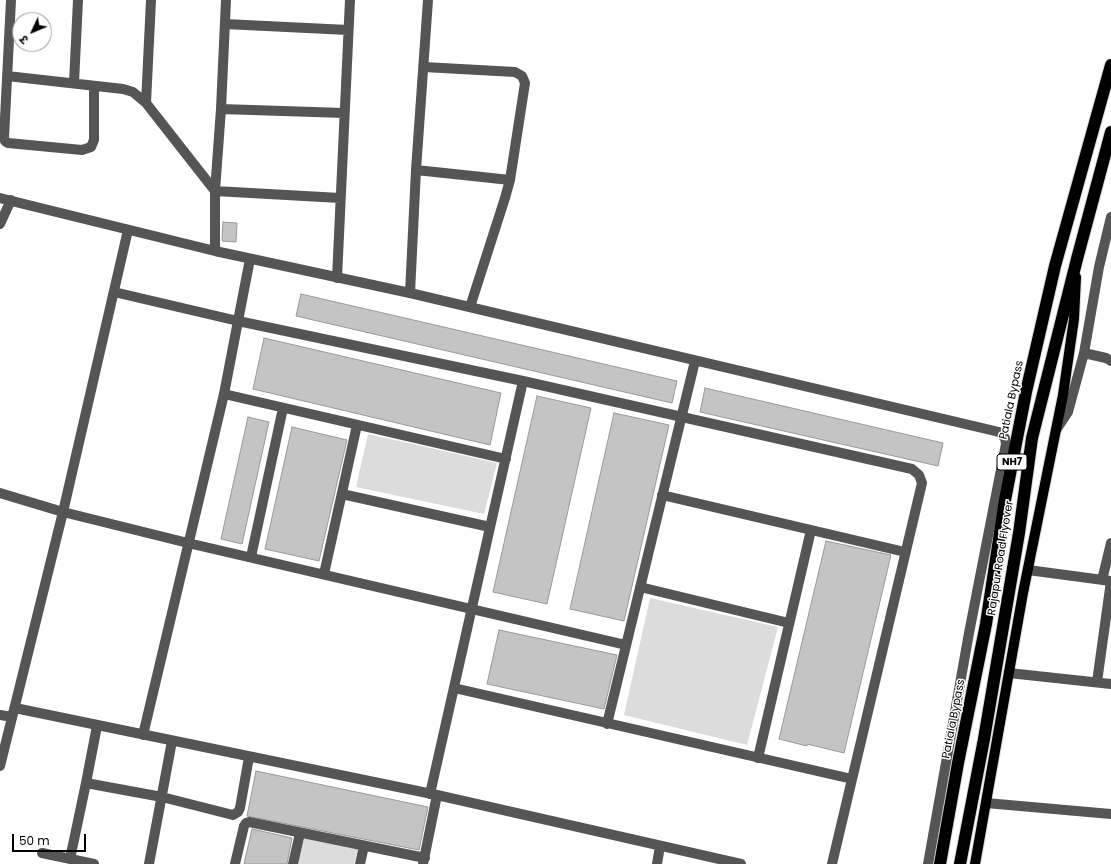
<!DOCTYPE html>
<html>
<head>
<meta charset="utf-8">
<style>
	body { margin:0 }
	#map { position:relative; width:1111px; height:864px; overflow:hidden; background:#fff; font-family:Poppins,"Noto Sans Devanagari",sans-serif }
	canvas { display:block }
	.north { position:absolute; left:12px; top:12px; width:40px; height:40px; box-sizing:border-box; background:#fff; border:1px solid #999; border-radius:50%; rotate:226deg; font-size:11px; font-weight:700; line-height:16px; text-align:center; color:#000 }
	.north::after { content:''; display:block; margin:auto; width:14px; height:18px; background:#000; clip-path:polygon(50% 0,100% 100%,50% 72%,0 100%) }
	.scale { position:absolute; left:12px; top:834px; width:74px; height:18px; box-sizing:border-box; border:2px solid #000; border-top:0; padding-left:5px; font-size:12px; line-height:14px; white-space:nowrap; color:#000; -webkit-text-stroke:3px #fff; paint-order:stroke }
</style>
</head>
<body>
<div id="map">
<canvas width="1111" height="864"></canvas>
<div class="north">उ</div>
<div class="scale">50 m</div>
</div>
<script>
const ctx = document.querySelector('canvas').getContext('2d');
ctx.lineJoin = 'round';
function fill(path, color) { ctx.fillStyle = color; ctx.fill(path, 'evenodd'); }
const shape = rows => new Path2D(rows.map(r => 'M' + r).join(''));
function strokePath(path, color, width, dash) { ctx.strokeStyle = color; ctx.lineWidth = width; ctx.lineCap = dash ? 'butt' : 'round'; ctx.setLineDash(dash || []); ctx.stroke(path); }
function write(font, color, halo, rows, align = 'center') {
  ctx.font = font + ' Poppins,sans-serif'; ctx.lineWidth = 3; ctx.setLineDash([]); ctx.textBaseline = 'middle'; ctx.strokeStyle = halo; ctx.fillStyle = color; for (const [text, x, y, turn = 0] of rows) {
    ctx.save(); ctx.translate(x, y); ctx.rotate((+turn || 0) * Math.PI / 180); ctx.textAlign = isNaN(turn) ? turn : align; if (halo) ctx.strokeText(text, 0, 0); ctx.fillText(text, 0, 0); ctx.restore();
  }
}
fill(shape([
	[368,434,497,463,484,514,356,487],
	[650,598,778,627,747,745,624,715],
	[304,838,358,849,354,864,298,864]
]), '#dcdcdc');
const building = shape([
	[223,222,237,223,236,242,222,241,223,222],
	[301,294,677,381,672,403,296,316,301,294],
	[264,338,501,393,490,445,253,389,264,338],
	[705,388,943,443,938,466,700,412,705,388],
	[537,396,591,408,547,604,493,592,537,396],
	[614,413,669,425,624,621,570,609,614,413],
	[248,417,269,422,242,544,221,539,248,417],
	[292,427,347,440,319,561,265,549,292,427],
	[826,541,891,555,844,753,807,744,807,746,779,739,826,541],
	[499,630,617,655,604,709,487,684,499,630],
	[256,771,428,807,419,850,247,816,256,771],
	[252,829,292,838,287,864,244,864,252,829]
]);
fill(building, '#c4c4c4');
strokePath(building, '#999', 1);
const major = shape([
	[975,864,1023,593,1063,395,1074,319,1076,277]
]);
const highway = shape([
	[940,864,958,763,986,624,1005,500,1026,392,1055,266,1111,65],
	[960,864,984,739,1019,533,1032,438,1077,259,1111,132]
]);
strokePath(major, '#dbdbdb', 12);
strokePath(highway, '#dbdbdb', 14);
strokePath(shape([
	[11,0,4,138,5,141,8,143,82,150,91,147,94,140,94,86],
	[225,24,348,30],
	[424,67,515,72,522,76,525,83,510,180,505,198,470,307],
	[7,76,123,89,133,92,146,103,215,191,340,198],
	[74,83,78,0],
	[146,103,151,0],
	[221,109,344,113],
	[416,170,510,180],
	[0,198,215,251,410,293,999,432,1005,438,1006,444,969,633,928,864],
	[0,224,11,200],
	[215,251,215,191,221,109,226,0],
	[337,278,350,0],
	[114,292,238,321,250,259],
	[410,293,416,170,428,0],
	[1084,353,1106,358,1111,361],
	[523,381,912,469,919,475,922,483,832,864],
	[224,394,506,459],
	[1056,430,1068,412,1084,353,1099,267,1111,217],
	[0,493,63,512,188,543,626,645],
	[342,494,490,527],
	[662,495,905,552],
	[251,557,283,408],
	[1028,570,1111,581],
	[324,574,357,425],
	[1102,580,1111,543],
	[640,587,789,623],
	[1009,673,1111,684],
	[1097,682,1111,581],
	[454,688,852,779],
	[15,708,437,795,741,864],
	[0,715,12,717],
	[607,724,695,361],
	[97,726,86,783,162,797,233,815,238,812,240,808,249,757],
	[143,735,224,394,238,321,523,381,430,794],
	[758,758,811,530],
	[0,766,63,512,128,230],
	[986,803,1111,814],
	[42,853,94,864],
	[70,859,86,783],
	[149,864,172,741],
	[235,864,244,826,246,823,249,822,425,858],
	[293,864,300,833],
	[360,864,364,846],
	[423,864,437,795],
	[657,864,660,846]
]), '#555', 10);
strokePath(major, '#000', 10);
strokePath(highway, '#000', 12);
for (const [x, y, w] of [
	[1012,462,30]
]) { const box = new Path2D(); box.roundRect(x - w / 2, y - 8, w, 16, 3); ctx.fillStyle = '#fff'; ctx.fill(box); strokePath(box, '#000', 1); }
write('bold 10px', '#000', null, [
	["NH7",1012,462]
]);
write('11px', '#000', '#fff', [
	["Patiala Bypass",1012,400,-78],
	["Rajapur Road Flyover",1001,558,-81],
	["Patiala Bypass",954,719,-79]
]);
</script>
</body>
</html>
